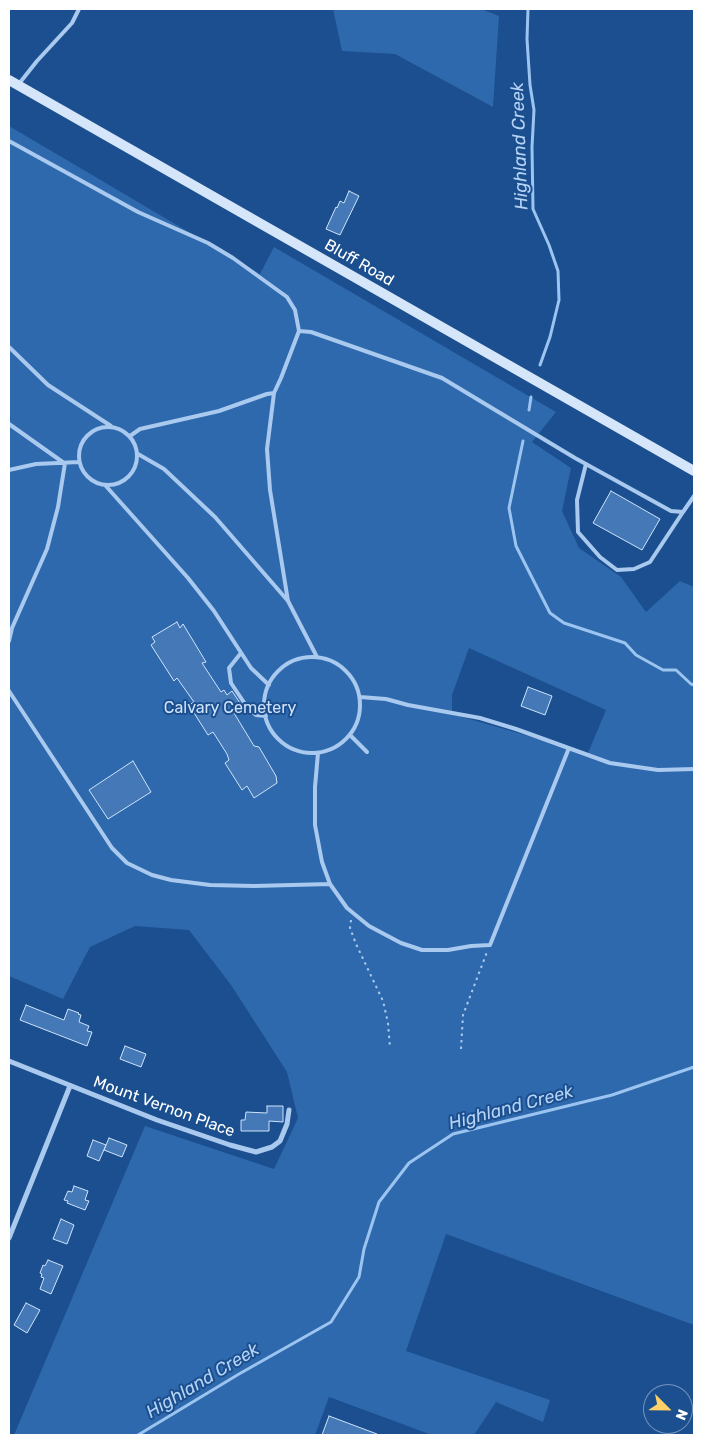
<!DOCTYPE html>
<html>
<head>
<meta charset="utf-8">
<style>
	body { margin:0 }
	#map { position:relative; width:703px; height:1444px; overflow:hidden; background:#1b4f8f; font-family:Rubik,sans-serif }
	canvas { display:block }
	.frame { position:absolute; inset:0; border:10px solid #fff; pointer-events:none }
	.north { position:absolute; left:643px; top:1384px; width:50px; height:50px; box-sizing:border-box; background:#1b4f8f; border:1px solid #7695bc; border-radius:50%; rotate:113deg; font-size:14px; font-weight:700; line-height:20px; text-align:center; color:#fff }
	.north::after { content:''; display:block; margin:auto; width:18px; height:22px; background:#ffd166; clip-path:polygon(50% 0,100% 100%,50% 72%,0 100%) }
</style>
</head>
<body>
<div id="map">
<canvas width="703" height="1444"></canvas>
<div class="frame"></div>
<div class="north">N</div>
</div>
<script>
const ctx = document.querySelector('canvas').getContext('2d');
ctx.lineJoin = 'round';
function fill(path, color) { ctx.fillStyle = color; ctx.fill(path, 'evenodd'); }
const shape = rows => new Path2D(rows.map(r => 'M' + r).join(''));
function strokePath(path, color, width, dash) { ctx.strokeStyle = color; ctx.lineWidth = width; ctx.lineCap = dash ? 'butt' : 'round'; ctx.setLineDash(dash || []); ctx.stroke(path); }
function write(font, color, halo, rows, align = 'center') {
  ctx.font = font + ' Rubik,sans-serif'; ctx.lineWidth = 4; ctx.setLineDash([]); ctx.textBaseline = 'middle'; ctx.strokeStyle = halo; ctx.fillStyle = color; for (const [text, x, y, turn = 0] of rows) {
    ctx.save(); ctx.translate(x, y); ctx.rotate((+turn || 0) * Math.PI / 180); ctx.textAlign = isNaN(turn) ? turn : align; if (halo) ctx.strokeText(text, 0, 0); ctx.fillText(text, 0, 0); ctx.restore();
  }
}
fill(shape([
	[333,9,481,9,499,16,493,107,395,54,342,51],
	[9,126,260,274,274,247,556,412,532,442,571,468,562,511,579,548,621,577,646,612,680,581,694,587,694,1325,446,1234,406,1351,550,1400,543,1422,496,1402,474,1435,432,1435,329,1397,315,1435,14,1435,145,1126,274,1169,298,1118,287,1072,231,985,189,930,135,926,90,947,63,999,9,976],
	[469,648,606,710,588,753,452,714,452,695]
]), '#2e69ad');
strokePath(shape([
	[528,9,527,39,530,85,534,110,532,147,533,209,549,245,558,271,559,300,550,337,540,365],
	[529,410,531,397],
	[523,441,509,508,516,546,550,613,564,623,625,643,636,655,663,670,676,670,691,684,694,685],
	[138,1435,239,1374,331,1322,359,1277,364,1249,379,1202,409,1163,453,1134,612,1095,694,1067]
]), '#9cc4f0', 3);
const building = shape([
	[349,191,359,196,340,235,326,229,336,207,337,208,340,201,344,203,349,191],
	[611,491,660,519,642,550,593,523,611,491],
	[177,622,180,628,183,624,206,662,202,663,221,692,224,690,227,695,232,691,240,703,234,706,237,711,234,713,254,746,259,747,276,776,277,783,254,798,247,786,242,790,225,763,229,760,227,754,213,732,208,735,189,705,194,702,177,678,174,681,151,645,155,642,152,637,177,622],
	[528,687,552,696,545,715,521,706,528,687],
	[133,761,151,792,108,819,89,790,133,761],
	[26,1005,64,1020,68,1009,79,1013,78,1014,81,1015,79,1022,89,1026,87,1031,92,1032,87,1046,20,1020,26,1005],
	[125,1046,146,1054,141,1067,120,1059,125,1046],
	[267,1106,283,1106,283,1122,269,1121,269,1131,241,1131,241,1120,245,1120,246,1112,267,1113,267,1106],
	[109,1138,127,1145,122,1157,104,1150,109,1138],
	[93,1140,106,1145,99,1161,87,1156,93,1140],
	[74,1186,88,1191,85,1200,89,1201,85,1210,67,1203,68,1201,64,1200,68,1191,72,1192,74,1186],
	[61,1219,74,1225,67,1244,53,1239,61,1219],
	[48,1260,63,1266,51,1294,40,1289,44,1278,41,1277,42,1274,40,1273,43,1265,45,1266,48,1260],
	[26,1303,40,1310,27,1333,14,1325,26,1303],
	[329,1416,377,1434,377,1435,322,1435,329,1416]
]);
fill(building, '#4478b7');
strokePath(building, '#cfe3fa', 1);
strokePath(shape([
	[351,920,350,928,356,944,383,1001,388,1023,390,1048],
	[461,1049,463,1015,487,952]
]), '#a9c9ee', 2, [2.5, 4]);
strokePath(shape([
	[18,85,37,61,72,23,79,9],
	[9,141,138,212,208,243,233,258,287,297,295,310,299,331,281,378,274,393,267,449,270,490,288,601,317,657],
	[299,331,311,332,442,378,575,458,671,511,683,512,694,496],
	[9,347,48,385,111,426],
	[9,424,64,463],
	'79 456a29 29 0 1 1 58 0a29 29 0 1 1-58 0Z',
	[130,436,140,429,219,411,267,394,274,393],
	[138,454,164,469,215,517,288,601],
	[586,464,577,500,578,532,600,557,617,570,634,569,650,562,683,512],
	[9,470,36,464,79,462],
	[105,485,188,578,214,611,251,668,269,685],
	[9,641,12,628,47,549,58,507,65,463],
	[241,653,229,668,231,683,247,707,256,715,266,716],
	'264 705a48 48 0 1 1 96 0a48 48 0 1 1-96 0Z',
	[9,691,112,848,127,863,152,875,171,880,210,885,254,886,330,884],
	[360,697,386,699,408,705,480,718,516,729,610,763,658,770,694,769],
	[350,735,367,752],
	[318,753,315,787,315,825,322,862,330,884,347,908,369,926,401,943,422,950,448,950,471,946,490,945,569,748]
]), '#a9c9ee', 4);
strokePath(shape([
	[9,1061,157,1120,230,1145,256,1152,272,1147,280,1141,287,1124,289,1110],
	[9,1238,70,1086]
]), '#a9c9ee', 5);
strokePath(shape([
	[9,80,694,471]
]), '#d6e6fa', 10);
write('16px', '#fff', '#1b4f8f', [
	["Bluff Road",359,263,30],
	["Mount Vernon Place",164,1107,20]
]);
write('16px', '#cfe3fa', '#1b4f8f', [
	["Calvary Cemetery",230,708]
]);
write('italic 18px', '#b5d3f5', '#1b4f8f', [
	["Highland Creek",520,146,-92],
	["Highland Creek",511,1108,-15],
	["Highland Creek",203,1381,-31]
]);
</script>
</body>
</html>
